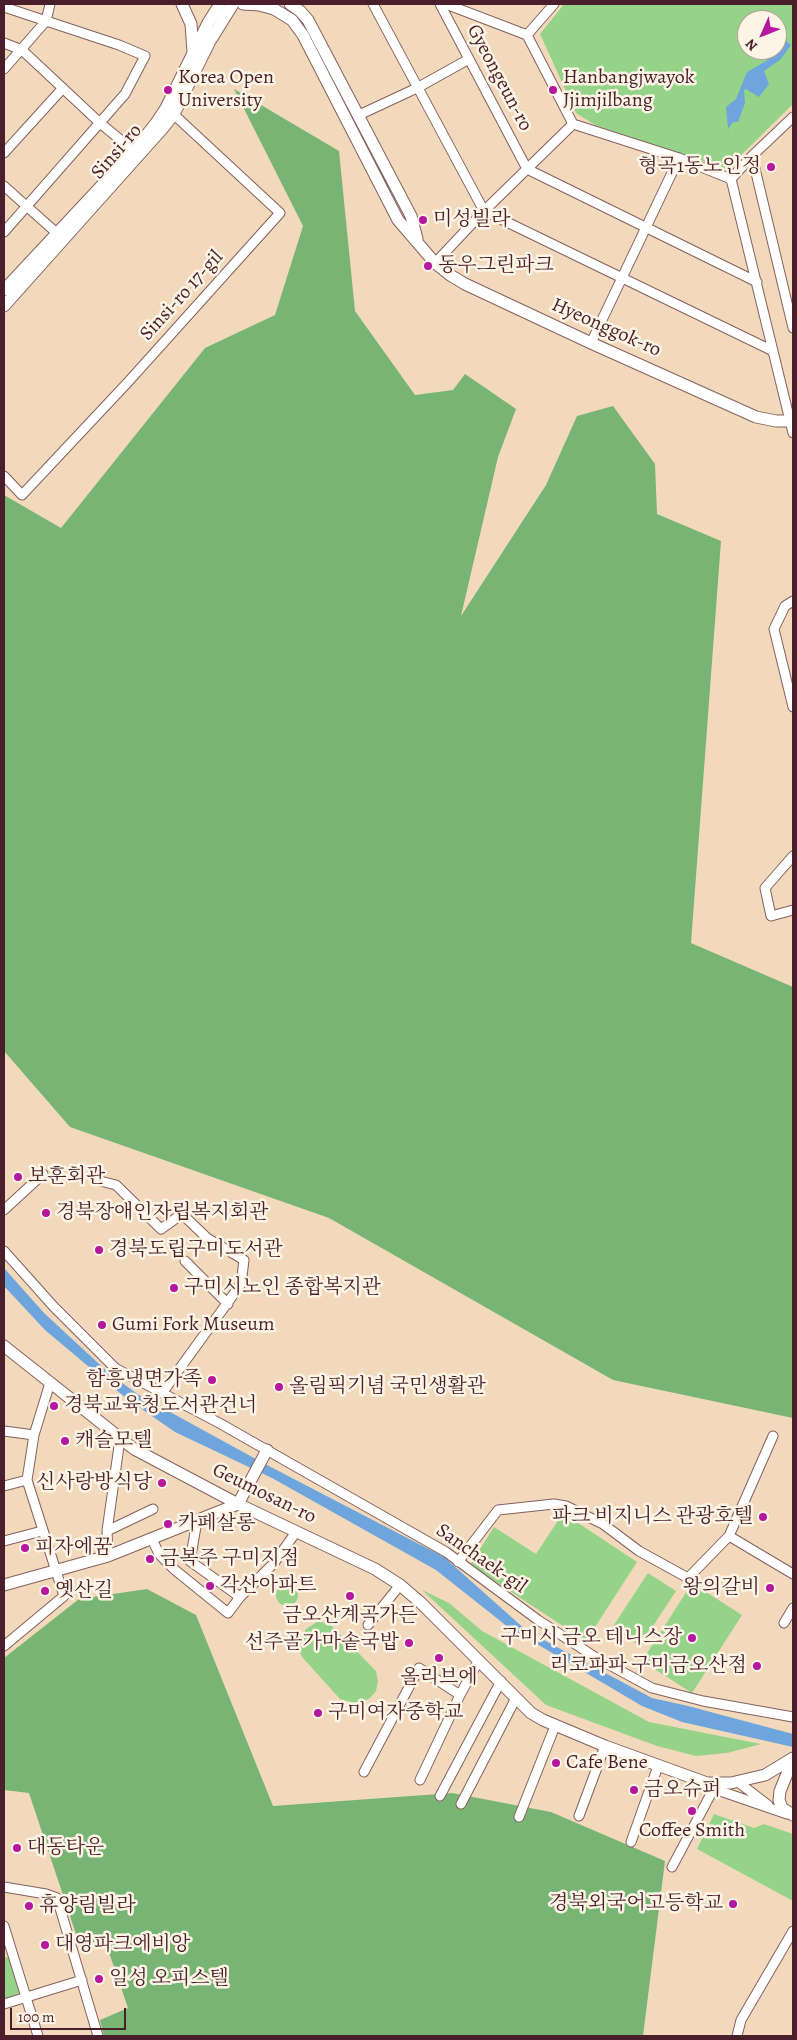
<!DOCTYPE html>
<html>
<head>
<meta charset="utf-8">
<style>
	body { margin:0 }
	#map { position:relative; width:797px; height:2040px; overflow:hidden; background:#f3d9bb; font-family:Alegreya,serif }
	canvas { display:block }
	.frame { position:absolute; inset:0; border:5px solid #4a1f2b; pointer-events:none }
	.north { position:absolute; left:737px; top:10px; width:50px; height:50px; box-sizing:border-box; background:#fcf5e5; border:1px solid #b59f9b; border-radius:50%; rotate:226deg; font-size:14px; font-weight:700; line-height:20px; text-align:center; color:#4a1f2b }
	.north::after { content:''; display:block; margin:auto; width:18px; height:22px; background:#b5179e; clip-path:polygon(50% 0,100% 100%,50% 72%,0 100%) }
	.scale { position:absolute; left:10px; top:2008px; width:116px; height:22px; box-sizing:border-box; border:2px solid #4a1f2b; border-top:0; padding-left:6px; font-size:15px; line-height:18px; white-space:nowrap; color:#4a1f2b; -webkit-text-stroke:4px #fcf5e5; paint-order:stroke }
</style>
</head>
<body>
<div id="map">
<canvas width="797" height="2040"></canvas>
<div class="frame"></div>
<div class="north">N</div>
<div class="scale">100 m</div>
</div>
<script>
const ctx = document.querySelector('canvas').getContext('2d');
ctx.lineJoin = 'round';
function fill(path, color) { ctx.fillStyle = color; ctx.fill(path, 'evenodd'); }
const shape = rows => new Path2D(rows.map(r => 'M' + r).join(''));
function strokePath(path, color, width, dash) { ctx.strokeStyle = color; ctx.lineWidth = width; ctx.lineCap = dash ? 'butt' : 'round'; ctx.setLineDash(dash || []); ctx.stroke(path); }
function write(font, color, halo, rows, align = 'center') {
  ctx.font = font + ' Alegreya,"Noto Serif KR",serif'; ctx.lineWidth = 5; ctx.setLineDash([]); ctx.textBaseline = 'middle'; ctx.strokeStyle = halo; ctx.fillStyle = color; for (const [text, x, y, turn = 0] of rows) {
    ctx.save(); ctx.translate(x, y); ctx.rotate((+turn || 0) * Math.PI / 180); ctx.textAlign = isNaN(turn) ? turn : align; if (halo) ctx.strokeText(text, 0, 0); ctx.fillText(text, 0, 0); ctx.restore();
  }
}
fill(shape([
	[564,4,793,4,793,104,727,169,595,125,576,113,540,34],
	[747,20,777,20,777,50,747,50],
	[563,1513,637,1562,586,1641,470,1565,494,1527,536,1554],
	[648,1573,676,1591,640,1646,612,1628],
	[692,1583,742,1615,692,1693,642,1661],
	'276 1595a11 11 0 1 1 22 0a11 11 0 1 1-22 0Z',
	[422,1590,449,1603,482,1631,649,1722,761,1744,727,1753,696,1756,657,1746,546,1705],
	[317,1622,329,1623,376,1671,378,1681,376,1691,370,1698,363,1702,354,1703,340,1699,302,1657,300,1651,301,1638,306,1629],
	[714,1814,754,1828,764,1824,793,1834,793,1901,697,1849],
	[10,1956,22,1993,15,1999,4,2002,4,1958]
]), '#95d389');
fill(shape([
	[234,89,339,151,355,311,415,395,453,390,465,374,516,409,498,457,461,616,546,485,577,416,613,406,655,464,657,514,721,541,691,943,793,987,793,1418,613,1380,329,1218,70,1127,4,1051,4,495,61,528,205,348,275,315,303,226],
	[147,1589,196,1615,273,1806,452,1793,551,1812,665,1861,643,2036,104,2036,100,2020,128,2008,105,1941,79,1943,29,1793,4,1790,4,1658,79,1599]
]), '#78b575');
fill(shape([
	[781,37,791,45,780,60,764,71,769,84,759,97,746,89,744,90,745,103,738,122,733,122,728,129,729,138,726,107,736,99,747,72,766,61,776,51],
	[4,1268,44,1313,111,1375,139,1395,265,1464,444,1557,527,1631,652,1698,688,1706,793,1734,793,1747,682,1722,642,1706,508,1627,436,1570,272,1478,175,1432,126,1398,45,1330,4,1286]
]), '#6ea5dc');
const minor = shape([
	[373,4,484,211,773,351],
	[440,4,527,169,757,282],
	[446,4,527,35],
	[554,4,527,35,573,124,679,158,731,179],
	[4,7,119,45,145,56,125,94,4,232],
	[4,43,22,50,100,123,134,151],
	[4,69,46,21,50,4],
	[359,115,417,88,469,59],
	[4,153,63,88],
	[752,156,793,328],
	[731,179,793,433],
	[731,179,752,156,793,117],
	[4,186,60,236],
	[435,263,484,211,573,124],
	[591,343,679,158],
	[4,476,22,495,129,381,280,213,169,110],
	[793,601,785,606,774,629,793,707],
	[793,856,765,888,771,916,793,910],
	[96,1180,116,1185,161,1229,182,1214,207,1238,244,1260,241,1284,162,1393],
	[4,1210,43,1174],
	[4,1251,54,1307,115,1368,221,1424,446,1552,538,1620,595,1657,652,1688,703,1701,793,1717],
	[185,1261,228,1304],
	[4,1431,34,1435],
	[4,1486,27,1480],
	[197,1521,190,1561,240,1597],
	[107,1531,153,1509],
	[729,1536,793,1574],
	[152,1539,159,1554,175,1570,228,1613,240,1597,274,1563,296,1532],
	[4,1541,42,1531],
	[108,1556,107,1531,120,1439],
	[458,1562,498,1510,554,1504,566,1506,603,1524,639,1551,688,1578,729,1536,773,1436],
	[784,1623,793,1608],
	[368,1625,400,1585],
	[4,1646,64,1596,27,1480,34,1435,50,1383],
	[364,1772,419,1668,460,1695],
	[420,1780,460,1695,479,1660],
	[738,1782,768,1805],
	[700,1784,787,1814],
	[440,1796,501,1681],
	[461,1804,516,1698],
	[579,1816,605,1746],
	[519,1817,555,1726],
	[631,1842,658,1766],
	[672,1867,713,1790],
	[4,1887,46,1894,57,1898,98,2036],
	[4,1926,38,2036],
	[4,2004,82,1980],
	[737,2036,741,2020,793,1931]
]);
const tertiary = shape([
	[182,4,191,24,193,52],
	[243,4,259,5,274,9,292,20,303,35,398,220,435,263,450,275,465,284,591,343,756,417,776,421,793,421],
	[290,4,300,11,308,20,411,216,417,239],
	[4,290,134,151,156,123,166,108,208,23,220,4],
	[4,306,163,128,174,114,210,41,233,4],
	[4,1346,134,1449,238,1504,375,1569,400,1585,421,1603,531,1713,543,1720,605,1746,707,1783,731,1783,765,1775,793,1758],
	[4,1585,108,1556,238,1504,267,1450],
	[793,1759,780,1791,779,1800,782,1808,793,1815]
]);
strokePath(minor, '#85605d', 11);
strokePath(tertiary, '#85605d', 13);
strokePath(minor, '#fff', 9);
strokePath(tertiary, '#fff', 11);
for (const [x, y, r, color] of [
	[168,90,5,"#b5179e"],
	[553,90,5,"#b5179e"],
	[771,167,5,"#b5179e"],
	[423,220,5,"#b5179e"],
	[428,266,5,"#b5179e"],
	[18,1177,5,"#b5179e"],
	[46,1213,5,"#b5179e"],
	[99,1250,5,"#b5179e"],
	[174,1288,5,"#b5179e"],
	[102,1325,5,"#b5179e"],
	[212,1380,5,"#b5179e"],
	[279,1387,5,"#b5179e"],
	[54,1406,5,"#b5179e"],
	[65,1441,5,"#b5179e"],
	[162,1483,5,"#b5179e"],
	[763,1517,5,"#b5179e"],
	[168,1524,5,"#b5179e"],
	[25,1548,5,"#b5179e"],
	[150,1559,5,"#b5179e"],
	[210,1586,5,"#b5179e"],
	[770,1588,5,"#b5179e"],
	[45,1591,5,"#b5179e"],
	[350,1596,5,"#b5179e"],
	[692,1638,5,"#b5179e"],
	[409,1643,5,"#b5179e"],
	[439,1658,5,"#b5179e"],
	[757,1666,5,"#b5179e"],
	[318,1713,5,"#b5179e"],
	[556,1763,5,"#b5179e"],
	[634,1790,5,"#b5179e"],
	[692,1811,5,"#b5179e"],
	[17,1848,5,"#b5179e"],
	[733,1904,5,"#b5179e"],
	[29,1906,5,"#b5179e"],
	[45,1945,5,"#b5179e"],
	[99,1979,5,"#b5179e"]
]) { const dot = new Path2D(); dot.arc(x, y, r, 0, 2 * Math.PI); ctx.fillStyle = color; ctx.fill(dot); strokePath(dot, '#fcf5e5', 2); }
write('20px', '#4a1f2b', '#fcf5e5', [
	["Korea Open",178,78],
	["University",178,101],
	["Hanbangjwayok",563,78],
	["Jjimjilbang",563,101],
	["형곡1동노인정",761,167,"right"],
	["미성빌라",433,220],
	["동우그린파크",438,266],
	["보훈회관",28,1177],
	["경북장애인자립복지회관",56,1213],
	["경북도립구미도서관",109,1250],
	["구미시노인 종합복지관",184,1288],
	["Gumi Fork Museum",112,1325],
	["함흥냉면가족",202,1380,"right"],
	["올림픽기념 국민생활관",289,1387],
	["경북교육청도서관건너",64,1406],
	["캐슬모텔",75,1441],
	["신사랑방식당",152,1483,"right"],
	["파크 비지니스 관광호텔",753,1517,"right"],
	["카페살롱",178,1524],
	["피자에꿈",35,1548],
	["금복주 구미지점",160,1559],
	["각산아파트",220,1586],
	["왕의갈비",760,1588,"right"],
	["옛산길",55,1591],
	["금오산계곡가든",350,1616,"center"],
	["구미시 금오 테니스장",682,1638,"right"],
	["선주골가마솥국밥",399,1643,"right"],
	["리코파파 구미금오산점",747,1666,"right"],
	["올리브에",439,1678,"center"],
	["구미여자중학교",328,1713],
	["Cafe Bene",566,1763],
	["금오슈퍼",644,1790],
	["Coffee Smith",692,1831,"center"],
	["대동타운",27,1848],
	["경북외국어고등학교",723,1904,"right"],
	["휴양림빌라",39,1906],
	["대영파크에비앙",55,1945],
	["일성 오피스텔",109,1979]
], 'left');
write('20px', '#4a1f2b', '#fcf5e5', [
	["Gyeongeun-ro",499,78,62],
	["Sinsi-ro",117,152,-49],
	["Sinsi-ro 17-gil",182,296,-48],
	["Hyeonggok-ro",606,328,24],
	["Geumosan-ro",264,1494,26],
	["Sanchaek-gil",481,1559,35]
]);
</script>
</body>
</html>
